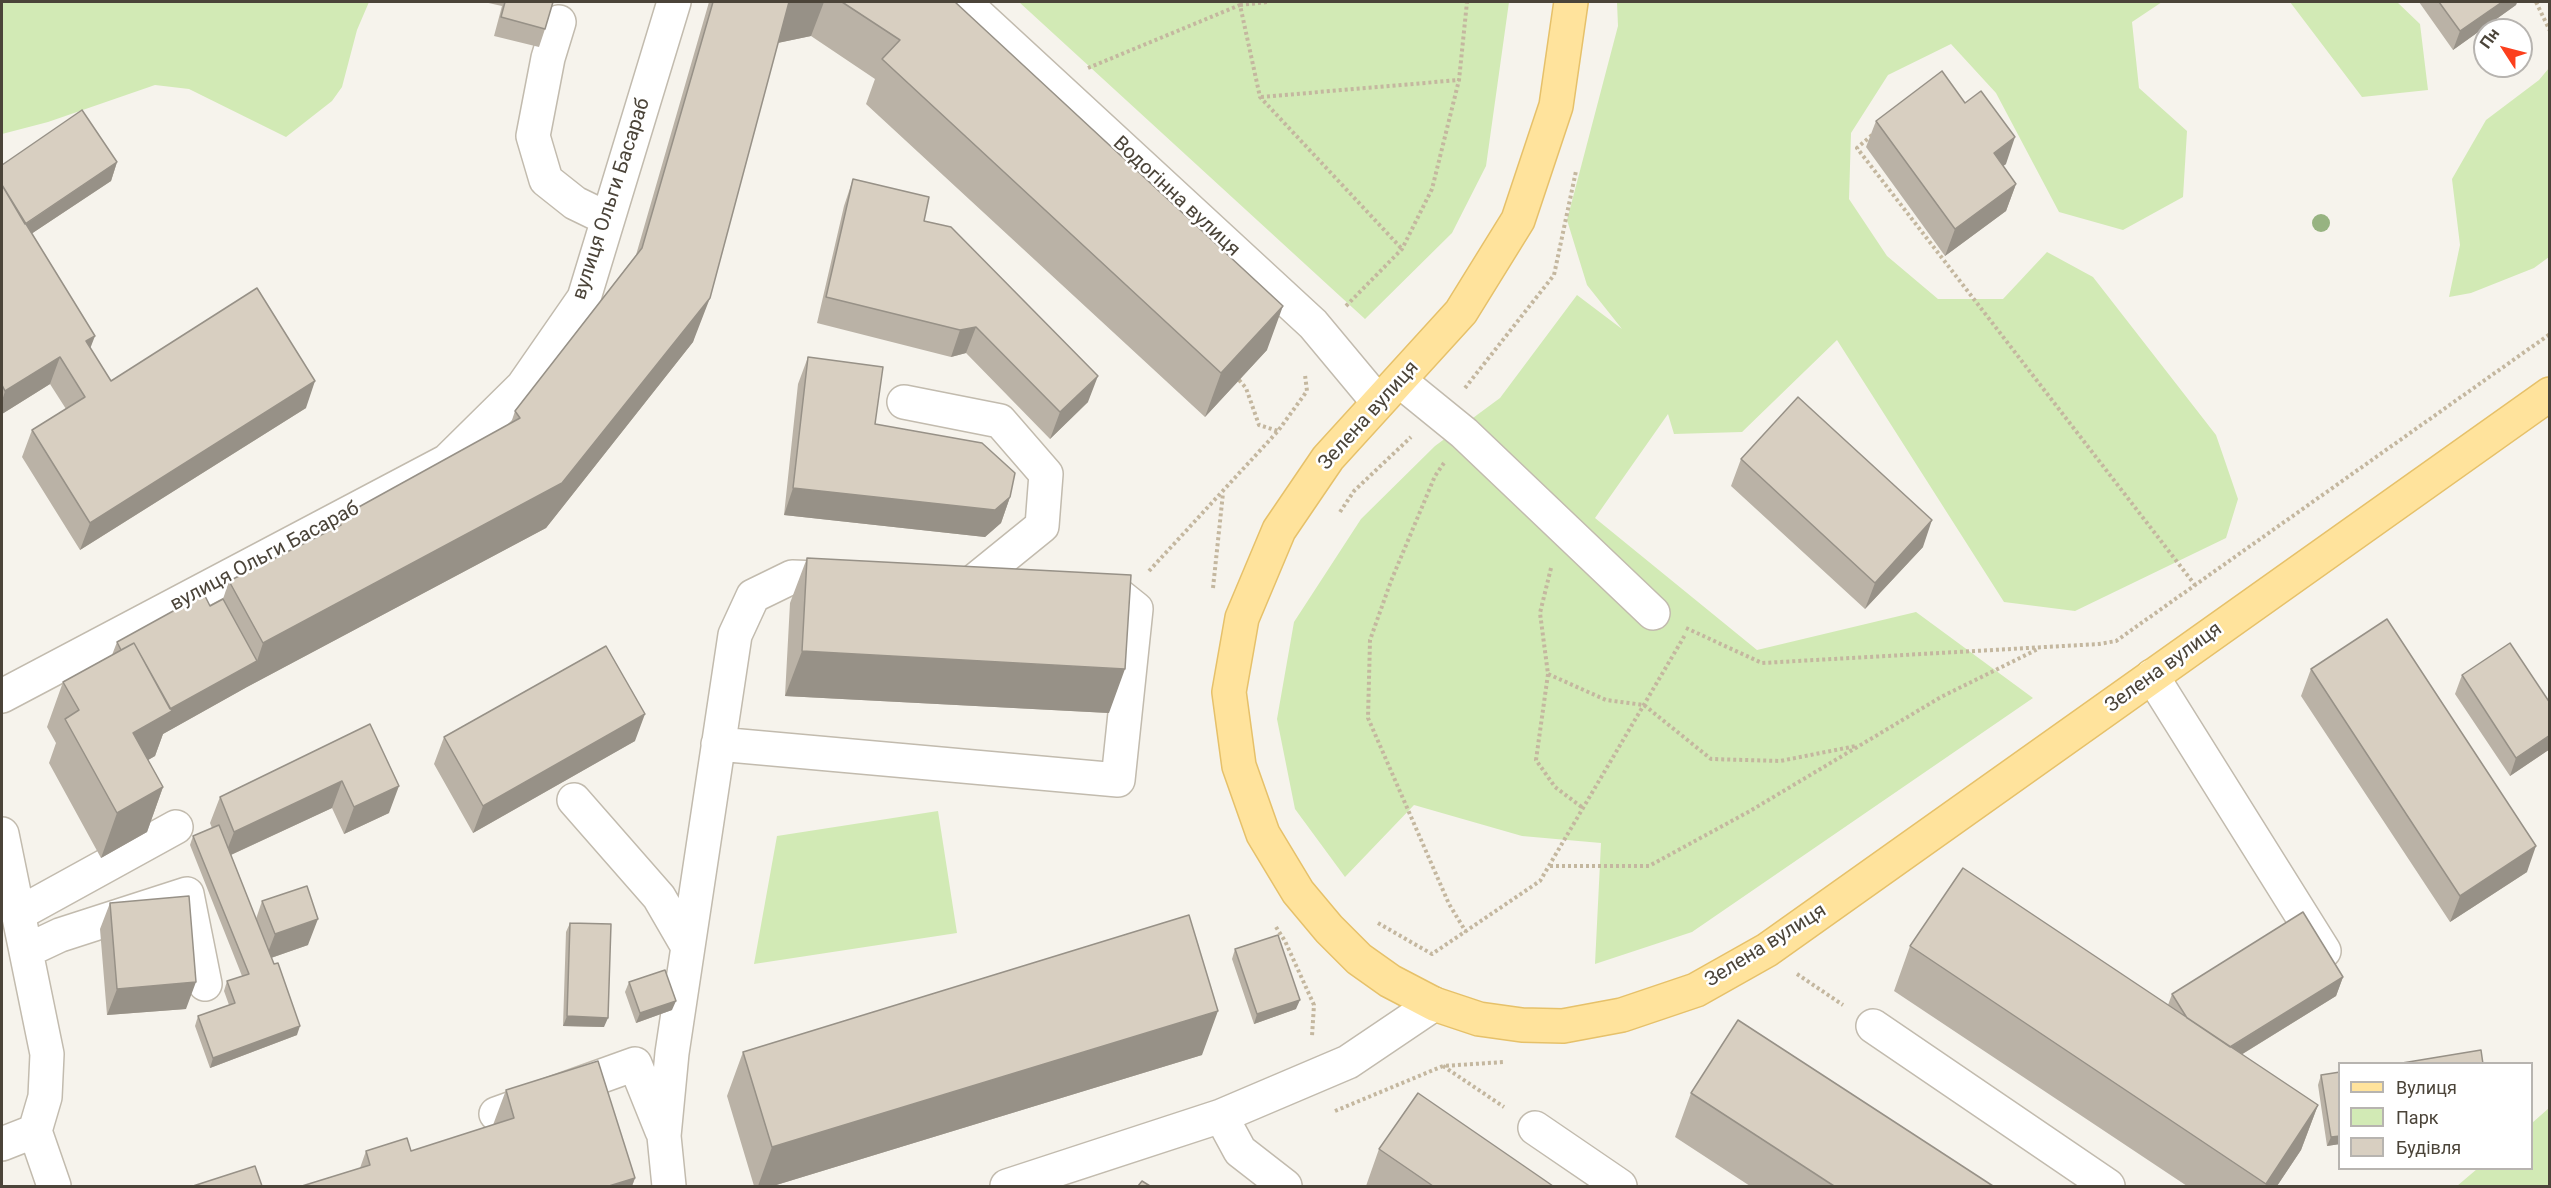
<!DOCTYPE html>
<html>
<head>
<meta charset="utf-8">
<style>
	body { margin:0 }
	#map { position:relative; width:2551px; height:1188px; overflow:hidden; background:#f6f3ec; font-family:Roboto,sans-serif }
	canvas { display:block }
	.frame { position:absolute; inset:0; border:3px solid #4b4439; pointer-events:none }
	.legend { position:absolute; left:2338px; top:1062px; width:195px; height:108px; box-sizing:border-box; background:#fff; border:2px solid #b7b4b0; margin:0; padding:8px 10px; list-style:none; font-size:18px; color:#4b4439 }
	.legend li { display:flex; align-items:center; gap:12px; height:30px }
	.legend b { width:30px; border:2px solid #b7b4b0 }
	.north { position:absolute; left:2473px; top:18px; width:60px; height:60px; box-sizing:border-box; background:#fff; border:2px solid #b7b4b0; border-radius:50%; rotate:306deg; font-size:16px; font-weight:700; line-height:24px; text-align:center; color:#4b4439 }
	.north::after { content:''; display:block; margin:auto; width:21px; height:27px; background:#fc3f1d; clip-path:polygon(50% 0,100% 100%,50% 72%,0 100%) }
</style>
</head>
<body>
<div id="map">
<canvas width="2551" height="1188"></canvas>
<div class="frame"></div>
<ul class="legend">
<li><b style="height:8px;background:#ffe39c"></b>Вулиця</li>
<li><b style="height:16px;background:#d2eab5"></b>Парк</li>
<li><b style="height:16px;background:#d8cfc1"></b>Будівля</li>
</ul>
<div class="north">Пн</div>
</div>
<script>
const ctx = document.querySelector('canvas').getContext('2d');
ctx.lineJoin = 'round';
function fill(path, color) { ctx.fillStyle = color; ctx.fill(path, 'evenodd'); }
const shape = rows => new Path2D(rows.map(r => 'M' + r).join(''));
function strokePath(path, color, width, dash) { ctx.strokeStyle = color; ctx.lineWidth = width; ctx.lineCap = dash ? 'butt' : 'round'; ctx.setLineDash(dash || []); ctx.stroke(path); }
function write(font, color, halo, rows, align = 'center') {
  ctx.font = font + ' Roboto,sans-serif'; ctx.lineWidth = 5; ctx.setLineDash([]); ctx.textBaseline = 'middle'; ctx.strokeStyle = halo; ctx.fillStyle = color; for (const [text, x, y, turn = 0] of rows) {
    ctx.save(); ctx.translate(x, y); ctx.rotate((+turn || 0) * Math.PI / 180); ctx.textAlign = isNaN(turn) ? turn : align; if (halo) ctx.strokeText(text, 0, 0); ctx.fillText(text, 0, 0); ctx.restore();
  }
}
fill(shape([
	[2,2,369,2,357,30,342,87,332,101,286,137,189,89,155,85,48,122,2,134],
	[1019,2,1509,2,1486,166,1452,233,1365,319],
	[1617,2,2162,2,2132,22,2139,88,2187,131,2183,197,2123,230,2059,212,1996,93,1951,44,1888,75,1851,133,1849,199,1887,256,1938,299,2003,299,2047,252,2093,277,2216,435,2238,499,2226,538,2075,611,2004,602,1837,340,1742,432,1674,434,1668,414,1595,518,1757,650,1916,612,2033,698,1692,932,1595,964,1601,843,1522,836,1414,805,1345,877,1295,809,1277,719,1294,622,1361,519,1435,446,1500,398,1577,295,1622,329,1587,285,1567,220,1618,26],
	[2290,2,2397,2,2420,24,2428,90,2362,97],
	[2549,68,2549,257,2534,268,2471,293,2449,297,2460,245,2452,179,2486,120,2539,80],
	[938,811,957,933,754,964,777,836],
	[2549,1108,2549,1186,2457,1186,2477,1169,2532,1168,2532,1123]
]), '#d2eab5');
const minor = shape([
	[964,2,1313,324,1378,402],
	[559,22,548,58,533,136,546,180,575,203,608,219],
	[1400,381,1464,433,1653,613],
	[904,402,1000,421,1046,474,1042,526,968,586],
	[2152,676,2324,951],
	[2,696,447,461,523,386,584,298,674,2],
	[718,744,1118,780,1136,609,1116,593,1089,592],
	[574,800,659,897,688,947],
	[2,834,47,1054,45,1097,35,1131,54,1186],
	[18,914,176,827],
	[26,951,60,935,187,894,205,984],
	[1873,1026,2108,1186],
	[496,1114,635,1064,662,1131],
	[1221,1116,1240,1151,1285,1186],
	[1535,1128,1620,1186],
	[2,1144,35,1131],
	[669,1186,664,1136,672,1053,735,635,753,596,792,577,846,579],
	[1007,1186,1221,1116,1348,1062,1434,1004]
]);
const major = shape([
	[1571,2,1556,106,1518,220,1461,312,1328,458,1279,530,1242,618,1229,692,1239,766,1263,834,1298,892,1329,929,1359,959,1390,981,1434,1004,1479,1019,1522,1025,1563,1026,1622,1015,1696,990,1767,950,2550,394]
]);
strokePath(minor, '#c2bbae', 36);
strokePath(major, '#e6c16a', 36);
strokePath(shape([
	[2536,2,2550,31],
	[1240,5,1268,2],
	[1088,68,1240,5,1260,97,1402,249],
	[1261,97,1459,80],
	[1872,135,1857,148,2195,585],
	[1346,306,1402,249,1432,189,1459,80,1467,2],
	[1239,380,1246,388,1259,425,1278,431],
	[1465,388,1554,275,1576,171],
	[1444,463,1435,476,1391,581,1370,640,1368,718,1449,904,1466,932],
	[1340,512,1354,491,1411,437],
	[1551,568,1540,613,1548,674,1606,700,1644,705,1711,759,1780,761,1856,746],
	[1149,571,1278,431,1307,391,1305,375],
	[1213,588,1223,493],
	[1686,628,1762,663,2099,644,2116,641,2550,334],
	[1548,674,1536,760,1555,787,1583,808],
	[1550,866,1649,866,1750,811,1941,697,2038,649],
	[1378,923,1432,954,1540,881,1685,635],
	[1276,927,1285,941,1314,1005,1312,1036],
	[1797,974,1843,1005],
	[1443,1066,1504,1107],
	[1335,1111,1443,1066,1504,1062]
]), '#c4b79f', 4, [3, 3]);
strokePath(minor, '#fff', 33);
strokePath(major, '#ffe39c', 33);
ctx.fillStyle = '#97b381';
for (const [x, y] of [
	[2321,223]
]) { ctx.beginPath(); ctx.arc(x, y, 9, 0, 2 * Math.PI); ctx.fill(); }
fill(shape([
	[484,2,553,2,545,29,539,47,494,36,502,6],
	[709,2,955,2,1267,350,1205,417,866,104,875,79,811,36,777,43,693,342,546,528,247,687,163,734,155,756,148,760,163,787,147,832,101,858,49,763,56,743,47,727,63,682,112,655,117,642,210,606,223,599,229,581,334,529,337,519,511,423,515,411,636,255],
	[2419,2,2517,2,2516,5,2453,50],
	[1876,121,2006,164,2003,166,2016,184,2006,211,1945,256,1866,147],
	[117,162,111,181,31,234,90,348,111,381,306,408,80,550,22,457,32,430,66,409,50,384,2,414,2,165],
	[853,179,924,221,1088,402,1050,439,966,353,951,357,817,323,844,206],
	[808,357,875,424,1010,497,1001,523,985,537,784,515,798,384],
	[1741,459,1923,547,1865,609,1731,486],
	[807,558,1109,713,785,696,790,603],
	[2311,669,2527,872,2450,922,2301,696],
	[2462,675,2550,703,2550,749,2510,776,2455,694],
	[370,724,389,813,344,834,332,808,231,855,256,919,262,901,308,945,271,958,297,1035,210,1068,195,1026,198,1016,229,1005,224,991,227,981,242,976,190,845,193,836,212,828,210,823,220,797],
	[444,737,635,741,473,833,434,764],
	[110,903,186,1009,107,1015,100,929],
	[570,923,604,1027,563,1026,566,932],
	[1910,946,2168,1005,2172,994,2343,977,2336,996,2241,1055,2318,1105,2301,1150,2277,1186,2187,1186,1894,991],
	[1235,949,1296,1009,1254,1024,1232,959],
	[629,982,672,1010,636,1023,625,992],
	[743,1052,1202,1055,773,1186,754,1186,727,1096],
	[2321,1075,2340,1144,2327,1146,2318,1085],
	[506,1090,635,1178,632,1186,360,1168,366,1151,411,1151,493,1125],
	[1691,1093,1993,1186,1750,1186,1675,1137],
	[1379,1149,1553,1186,1366,1186]
]), '#bab2a6');
fill(shape([
	[788,2,824,2,811,36,773,44],
	[2502,2,2517,2,2516,5,2453,50,2460,31],
	[2015,137,2006,164,1984,180,1994,153],
	[117,162,111,181,13,246,20,228],
	[2016,184,2006,211,1945,256,1955,229],
	[710,298,693,342,546,528,247,687,163,734,155,756,117,778,133,733,158,716,257,661,263,643],
	[1283,306,1267,350,1205,417,1221,373],
	[976,327,966,353,951,357,960,330],
	[95,336,85,362,86,341],
	[60,357,50,384,2,414,2,401,5,391],
	[1098,376,1088,402,1050,439,1060,412],
	[315,381,306,408,80,550,90,523],
	[793,488,1010,497,1001,523,985,537,784,515],
	[1932,520,1923,547,1865,609,1875,583],
	[802,651,1125,669,1109,713,785,696],
	[645,714,635,741,473,833,483,806],
	[2550,735,2550,749,2510,776,2516,758],
	[342,781,332,808,224,858,234,832],
	[399,786,389,813,344,834,354,807],
	[163,787,147,832,101,858,117,813],
	[2536,846,2527,872,2450,922,2460,896],
	[318,919,308,945,265,960,275,934],
	[2343,977,2336,996,2205,1077,2212,1059],
	[196,982,186,1009,107,1015,117,989],
	[1300,1000,1296,1009,1254,1024,1257,1014],
	[676,1001,672,1010,636,1023,640,1013],
	[1218,1011,1202,1055,773,1186,758,1186,772,1147],
	[567,1016,608,1018,604,1027,563,1026],
	[300,1026,297,1035,210,1068,213,1058],
	[2318,1105,2301,1150,2277,1186,2265,1186],
	[2340,1136,2340,1144,2327,1146,2331,1137],
	[635,1178,632,1186,609,1186]
]), '#979187');
const building = shape([
	[505,2,553,2,545,29,501,17,505,2],
	[713,2,789,2,710,298,562,483,263,643,229,581,341,525,337,519,520,418,515,411,642,248,713,2],
	[842,2,955,2,1283,306,1221,373,882,59,900,40,842,2],
	[2439,2,2502,2,2460,31,2439,2],
	[1942,71,1965,103,1981,91,2015,137,1994,153,2016,184,1955,229,1876,121,1942,71],
	[82,110,117,162,25,224,2,185,2,165,82,110],
	[853,179,929,197,924,221,951,227,1098,376,1060,412,976,327,960,330,826,297,853,179],
	[2,185,95,336,86,341,111,381,257,288,315,381,90,523,32,430,85,397,60,357,5,391,2,385,2,185],
	[808,357,883,367,875,424,982,443,1015,473,1010,497,995,510,793,488,808,357],
	[1798,397,1932,520,1875,583,1741,459,1798,397],
	[807,558,1131,575,1125,669,802,651,807,558],
	[204,594,210,606,223,599,257,661,170,709,134,643,121,650,117,642,204,594],
	[2387,619,2536,846,2460,896,2311,669,2387,619],
	[134,643,172,711,133,733,163,787,117,813,65,719,79,710,63,682,134,643],
	[2510,643,2550,703,2550,735,2516,758,2462,675,2510,643],
	[606,646,645,714,483,806,444,737,606,646],
	[370,724,399,786,354,807,342,781,234,832,220,797,370,724],
	[219,825,274,964,278,963,300,1026,213,1058,198,1016,235,1003,227,981,249,974,193,836,219,825],
	[1963,868,2318,1105,2266,1184,1910,946,1963,868],
	[307,886,318,919,275,934,262,901,307,886],
	[189,896,196,982,117,989,110,903,189,896],
	[2303,912,2343,977,2230,1047,2187,1018,2172,994,2303,912],
	[1189,915,1218,1011,772,1147,743,1052,1189,915],
	[570,923,611,924,608,1018,567,1016,570,923],
	[1278,935,1300,1000,1257,1014,1235,949,1278,935],
	[665,970,676,1001,640,1013,629,982,665,970],
	[1738,1020,1993,1186,1834,1186,1691,1093,1738,1020],
	[2481,1050,2483,1064,2396,1064,2481,1050],
	[598,1061,635,1178,609,1186,302,1186,370,1165,366,1151,407,1138,411,1151,514,1118,506,1090,598,1061],
	[2340,1072,2340,1136,2331,1137,2321,1075,2340,1072],
	[1418,1093,1553,1186,1433,1186,1379,1149,1418,1093],
	[255,1166,262,1186,193,1186,255,1166],
	[1142,1181,1150,1186,1138,1186,1142,1181]
]);
fill(building, '#d8cfc1');
strokePath(building, '#979187', 1.5);
write('20px', '#4b4439', '#fff', [
	["Водогінна вулиця",1176,197,43],
	["вулиця Ольги Басараб",612,199,-72],
	["Зелена вулиця",1369,416,-48],
	["вулиця Ольги Басараб",265,557,-28],
	["Зелена вулиця",2164,668,-36],
	["Зелена вулиця",1766,946,-32]
]);
</script>
</body>
</html>
